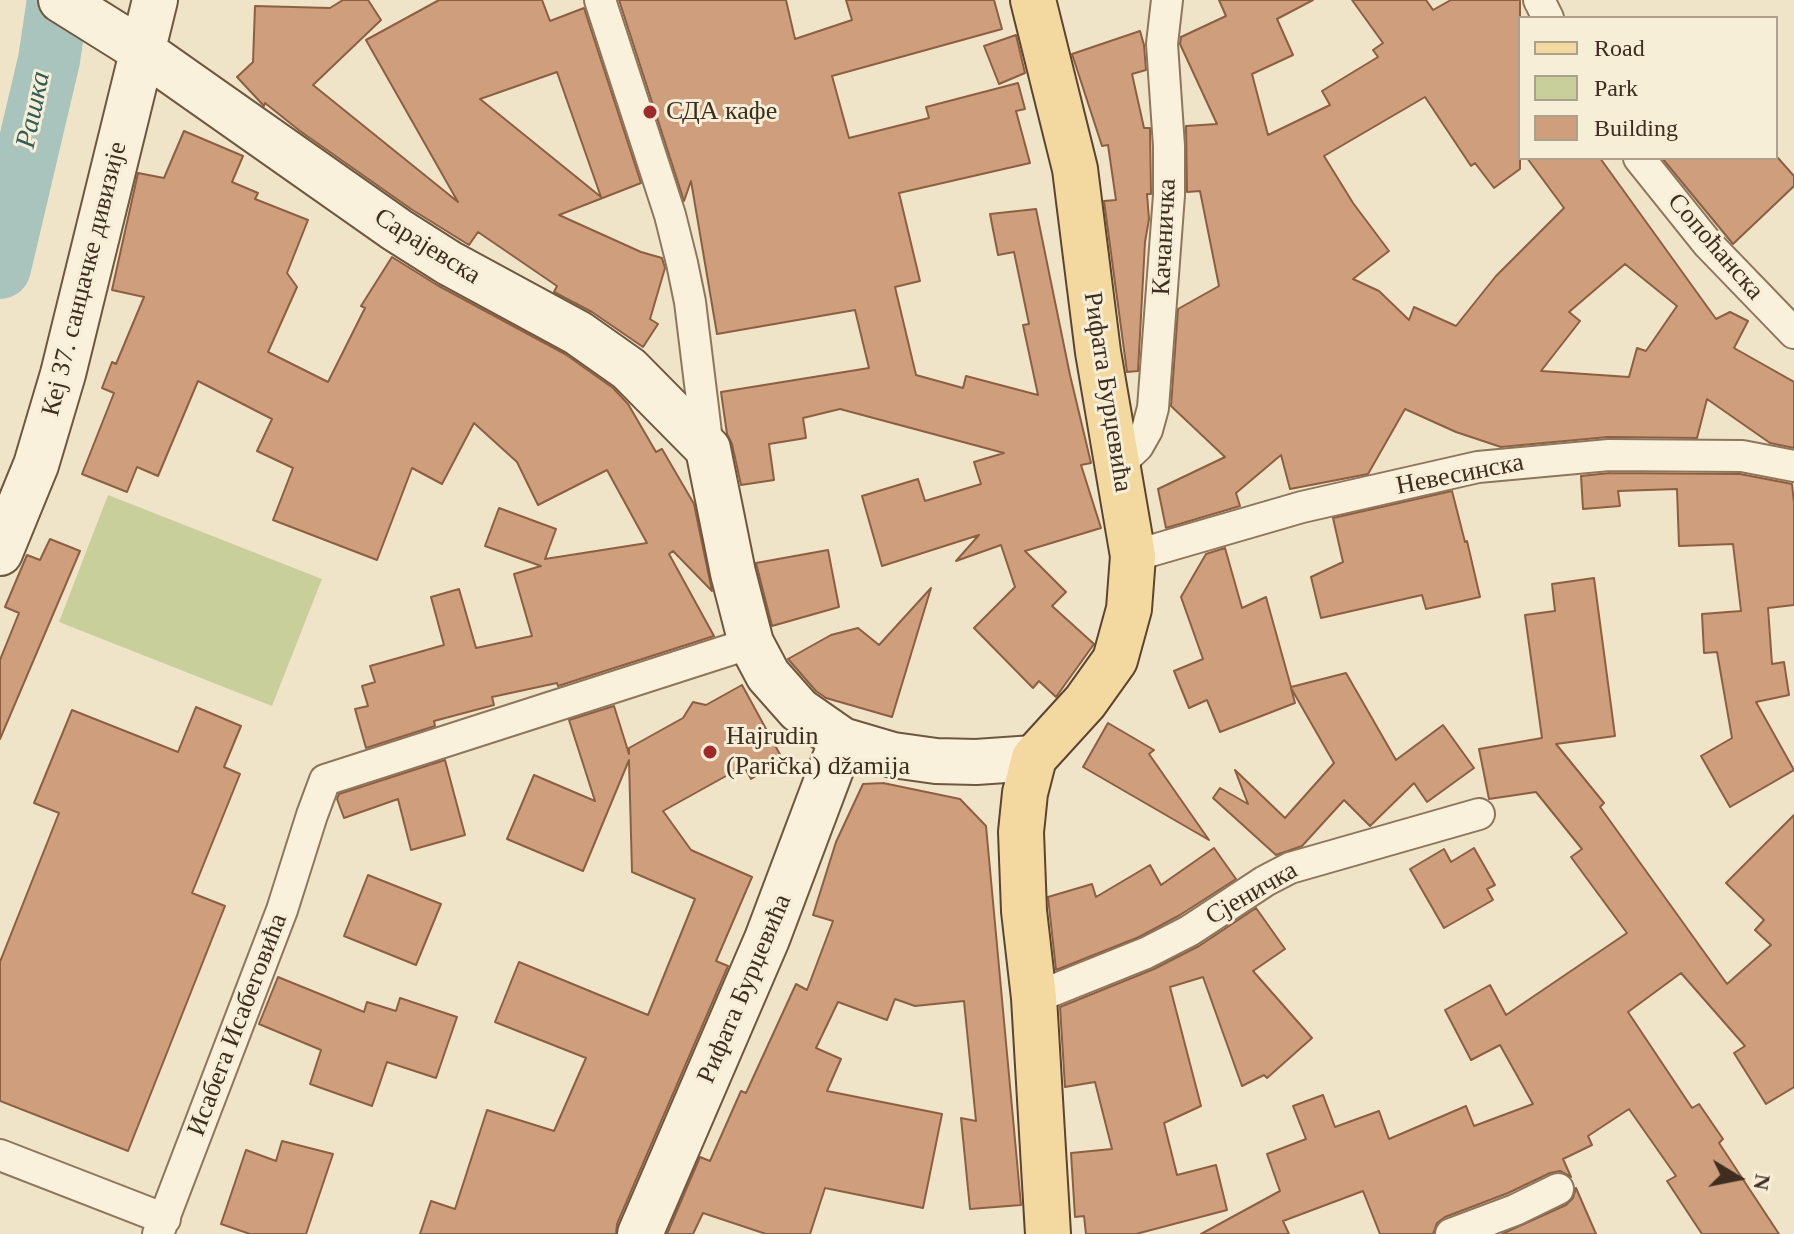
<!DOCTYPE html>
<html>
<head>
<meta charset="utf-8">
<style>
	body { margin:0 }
	#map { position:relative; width:1794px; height:1234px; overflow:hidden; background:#f0e4c8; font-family:Georgia,serif }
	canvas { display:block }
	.legend { position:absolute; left:1518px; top:16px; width:260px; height:144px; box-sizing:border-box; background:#f7eed8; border:2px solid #ada18e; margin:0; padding:10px 14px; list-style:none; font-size:24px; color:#3d2e20 }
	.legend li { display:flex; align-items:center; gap:16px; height:40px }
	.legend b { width:40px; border:2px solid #ada18e }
	.north { position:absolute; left:1698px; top:1138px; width:80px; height:80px; -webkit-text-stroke:6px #f7eed8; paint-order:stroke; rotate:100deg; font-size:22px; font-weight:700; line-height:32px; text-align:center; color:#3d2e20 }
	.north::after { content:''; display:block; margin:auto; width:28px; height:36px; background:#3d2e20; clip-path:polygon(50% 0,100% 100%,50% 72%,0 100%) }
</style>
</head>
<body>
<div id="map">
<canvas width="1794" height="1234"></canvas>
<ul class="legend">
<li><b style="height:10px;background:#f3d9a0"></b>Road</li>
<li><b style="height:22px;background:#c9cf9b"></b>Park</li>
<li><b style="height:22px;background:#cf9f7d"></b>Building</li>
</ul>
<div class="north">N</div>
</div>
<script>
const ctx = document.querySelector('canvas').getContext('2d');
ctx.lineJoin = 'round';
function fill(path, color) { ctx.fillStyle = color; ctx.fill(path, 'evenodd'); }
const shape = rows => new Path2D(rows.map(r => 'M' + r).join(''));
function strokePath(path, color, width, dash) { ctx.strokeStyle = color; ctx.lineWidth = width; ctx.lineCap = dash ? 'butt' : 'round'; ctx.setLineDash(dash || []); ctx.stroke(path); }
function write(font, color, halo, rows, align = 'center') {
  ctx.font = font + ' Georgia,serif'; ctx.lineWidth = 6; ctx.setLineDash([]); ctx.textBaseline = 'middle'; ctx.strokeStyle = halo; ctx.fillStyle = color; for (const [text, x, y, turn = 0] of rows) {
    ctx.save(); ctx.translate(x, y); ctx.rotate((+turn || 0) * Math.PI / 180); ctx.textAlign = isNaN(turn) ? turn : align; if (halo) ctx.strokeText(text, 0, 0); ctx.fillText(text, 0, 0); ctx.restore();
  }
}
fill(shape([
	[108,495,322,579,272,706,59,622]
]), '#c9cf9b');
strokePath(shape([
	[0,268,49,60,58,0]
]), '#a9c4bc', 62);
const building = shape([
	[343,0,368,0,381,20,313,85,458,202,366,40,439,0,542,0,550,21,584,8,641,183,559,215,641,252,662,258,665,268,650,319,658,324,643,347,592,312,554,292,557,286,478,232,469,245,411,209,300,131,265,103,264,106,237,77,253,62,255,6,330,8,343,0],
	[557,72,601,197,480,99,557,72],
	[619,0,786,0,795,39,852,20,846,0,994,0,1002,29,832,76,849,138,929,118,926,107,1018,83,1025,109,1016,111,1030,163,899,193,920,281,895,287,916,375,963,388,966,376,1038,395,1023,325,1029,324,1014,252,998,255,990,214,1036,209,1070,375,1091,463,1081,465,1101,528,1025,551,1066,592,1052,606,1094,644,1056,697,1039,681,1033,688,974,628,1015,587,1001,545,956,561,979,535,882,566,862,496,918,479,925,501,981,484,974,462,1004,453,840,409,803,418,806,438,769,444,774,480,741,485,732,444,727,434,721,392,869,368,855,310,717,334,691,181,684,201,619,0],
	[1219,0,1313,0,1277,19,1293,55,1252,74,1268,135,1330,105,1322,91,1378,57,1373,50,1383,43,1352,0,1426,0,1433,10,1451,0,1520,0,1520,169,1494,188,1475,163,1471,166,1425,97,1324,156,1353,203,1389,251,1353,279,1379,291,1409,320,1414,307,1456,326,1496,276,1564,208,1527,158,1600,158,1716,319,1730,312,1748,321,1734,348,1794,382,1794,448,1770,443,1707,399,1697,438,1608,437,1501,447,1456,432,1405,409,1368,474,1290,489,1281,455,1236,493,1240,506,1166,528,1158,489,1225,457,1171,406,1178,309,1219,286,1200,191,1187,192,1186,126,1217,124,1180,44,1181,37,1226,16,1219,0],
	[1625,264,1677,306,1646,351,1637,348,1629,377,1541,371,1580,321,1569,312,1625,264],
	[1140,31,1144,45,1146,70,1132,74,1144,128,1150,128,1151,194,1147,194,1149,219,1145,242,1138,371,1127,372,1104,201,1116,200,1108,145,1102,146,1072,54,1140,31],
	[1016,35,1025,73,999,84,984,46,1016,35],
	[184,131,243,156,232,182,258,193,255,199,308,220,287,273,297,287,268,352,328,382,365,308,361,306,392,257,437,285,565,354,613,388,628,404,656,452,662,449,694,504,712,591,673,551,669,554,714,636,558,686,557,683,492,697,494,705,434,721,435,726,366,748,355,709,368,706,362,686,375,682,370,666,444,645,431,597,459,589,476,648,532,636,514,574,541,566,485,546,499,508,556,529,545,559,647,543,607,470,538,505,517,462,474,423,442,484,412,468,377,560,273,520,293,468,257,451,272,419,198,381,158,476,137,467,127,492,82,474,114,393,102,388,112,362,116,364,144,297,112,290,138,173,164,178,184,131],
	[1662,158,1778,158,1794,176,1794,186,1733,244,1662,158],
	[1610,473,1740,474,1792,484,1794,503,1794,605,1768,608,1772,664,1784,662,1789,695,1756,702,1794,770,1730,807,1701,756,1732,738,1717,652,1704,653,1702,614,1741,611,1733,544,1679,546,1677,489,1618,491,1620,506,1583,509,1581,476,1610,473],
	[1452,491,1465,542,1467,541,1480,597,1426,609,1422,595,1321,618,1311,577,1343,562,1333,518,1452,491],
	[50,539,80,551,0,739,0,660,19,613,5,607,27,555,40,560,50,539],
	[1225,548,1242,608,1266,597,1291,687,1346,673,1396,760,1443,725,1474,768,1427,802,1414,783,1370,826,1344,800,1302,846,1276,855,1213,798,1220,788,1248,804,1235,770,1285,818,1334,763,1291,688,1295,703,1220,732,1207,700,1189,708,1174,671,1203,659,1181,597,1206,554,1225,548],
	[828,550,839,607,772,626,756,563,828,550],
	[1594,578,1615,736,1556,744,1604,803,1600,807,1727,984,1771,945,1755,930,1764,920,1726,883,1794,815,1794,1087,1766,1104,1734,1053,1745,1046,1681,973,1628,1012,1692,1108,1699,1104,1723,1139,1719,1143,1779,1234,1702,1234,1667,1181,1676,1176,1629,1109,1588,1136,1592,1145,1563,1159,1571,1177,1560,1171,1550,1173,1508,1193,1445,1217,1437,1223,1433,1234,1380,1234,1363,1191,1283,1221,1289,1234,1201,1234,1280,1191,1267,1154,1306,1139,1293,1106,1323,1095,1335,1127,1379,1111,1389,1139,1466,1106,1474,1126,1533,1104,1500,1045,1471,1060,1445,1010,1490,985,1506,1015,1627,933,1571,857,1582,849,1536,792,1489,799,1479,749,1542,738,1525,615,1555,611,1552,584,1594,578],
	[931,588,892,717,826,698,816,691,788,659,831,635,858,628,879,645,931,588],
	[742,685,783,760,751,779,744,766,663,811,691,850,752,877,716,961,728,966,617,1224,616,1234,420,1234,431,1201,455,1209,487,1110,554,1131,586,1058,495,1022,519,962,648,1015,695,899,632,872,629,760,583,871,507,839,534,775,595,801,569,720,614,706,629,754,629,748,683,718,693,702,706,705,742,685],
	[196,707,241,726,224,767,240,774,192,893,225,906,128,1151,0,1101,0,962,59,813,34,803,72,710,178,752,196,707],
	[1108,723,1154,750,1149,754,1209,840,1083,767,1108,723],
	[445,760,465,835,411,850,398,799,344,818,337,799,339,794,445,760],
	[883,783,960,799,986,826,1021,1205,970,1209,961,1118,976,1121,964,1001,915,1006,895,999,887,1020,838,1002,816,1048,841,1059,827,1091,942,1114,923,1208,825,1188,810,1234,766,1234,703,1213,693,1234,667,1234,700,1157,710,1161,741,1091,746,1093,796,984,807,990,833,921,813,915,836,842,863,784,883,783],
	[1214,848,1236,879,1180,915,1139,937,1056,970,1048,897,1092,884,1096,897,1150,865,1161,885,1214,848],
	[1474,848,1495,885,1487,889,1493,900,1444,928,1410,869,1444,849,1451,862,1474,848],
	[368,875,441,904,416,965,344,936,368,875],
	[1256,908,1285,949,1253,971,1312,1038,1267,1078,1264,1075,1242,1086,1203,977,1170,987,1201,1106,1164,1123,1177,1175,1216,1165,1227,1210,1136,1234,1086,1234,1084,1216,1075,1217,1071,1153,1112,1149,1095,1082,1065,1087,1060,1007,1154,969,1199,946,1256,908],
	[278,977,364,1012,367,1002,396,1011,400,998,457,1017,436,1078,387,1062,372,1106,310,1084,321,1050,259,1024,278,977],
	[282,1141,333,1154,306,1234,250,1234,221,1224,246,1150,276,1161,282,1141],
	[1576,1188,1596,1234,1502,1234,1566,1205,1573,1198,1576,1188]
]);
fill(building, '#cf9f7d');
strokePath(building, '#8d5f41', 2);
const street = shape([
	[600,0,670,215,682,263,690,302,708,449],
	[1539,0,1548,18],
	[1639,158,1708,244,1794,333],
	[1119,464,1138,446,1147,430,1153,408,1169,195,1169,146,1162,44,1167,0],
	[1133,556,1302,507,1478,467,1609,455,1742,456,1794,466],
	[1034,998,1146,953,1189,931,1265,881,1290,868,1479,814],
	[0,1155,165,1219],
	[158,1234,282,910,312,815,325,780,751,643],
	[1451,1234,1515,1210,1558,1189]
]);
const secondary = shape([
	[61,0,141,50,397,230,449,263,578,333,629,369,708,449,733,573,751,643,768,675,799,710,842,740,893,755,936,761,976,762,1034,758],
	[0,553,36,465,63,374,155,0],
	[640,1234,767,939,842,740]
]);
const primary = shape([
	[1033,0,1075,169,1098,352,1133,556,1129,609,1115,660,1085,702,1034,758,1025,793,1021,832,1024,911,1034,998,1048,1234]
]);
strokePath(street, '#8d765c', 34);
strokePath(secondary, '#6f573f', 48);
strokePath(primary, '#5b4430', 48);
strokePath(street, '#faf1dc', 30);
strokePath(secondary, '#faf1dc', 44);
strokePath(primary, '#f3d9a0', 44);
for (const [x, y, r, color] of [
	[650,112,8,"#9e2a2b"],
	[710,752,8,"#9e2a2b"]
]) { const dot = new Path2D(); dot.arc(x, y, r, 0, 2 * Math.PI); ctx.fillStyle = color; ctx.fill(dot); strokePath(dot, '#f7eed8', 3); }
write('26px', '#3d2e20', '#f7eed8', [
	["СДА кафе",666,112],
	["Hajrudin",726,737],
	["(Parička) džamija",726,767]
], 'left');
write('26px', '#3d2e20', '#f7eed8', [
	["Качаничка",1165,237,-87],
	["Сарајевска",427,247,32],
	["Сопоћанска",1715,247,49],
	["Кеј 37. санџачке дивизије",85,279,-76],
	["Рифата Бурџевића",1107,392,81],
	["Невесинска",1460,475,-11],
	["Сјеничка",1252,894,-30],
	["Рифата Бурџевића",745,989,-67],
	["Исабега Исабеговића",238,1025,-69]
]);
write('italic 28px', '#2f5d5a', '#f7eed8', [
	["Рашка",34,110,-78]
]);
</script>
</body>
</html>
